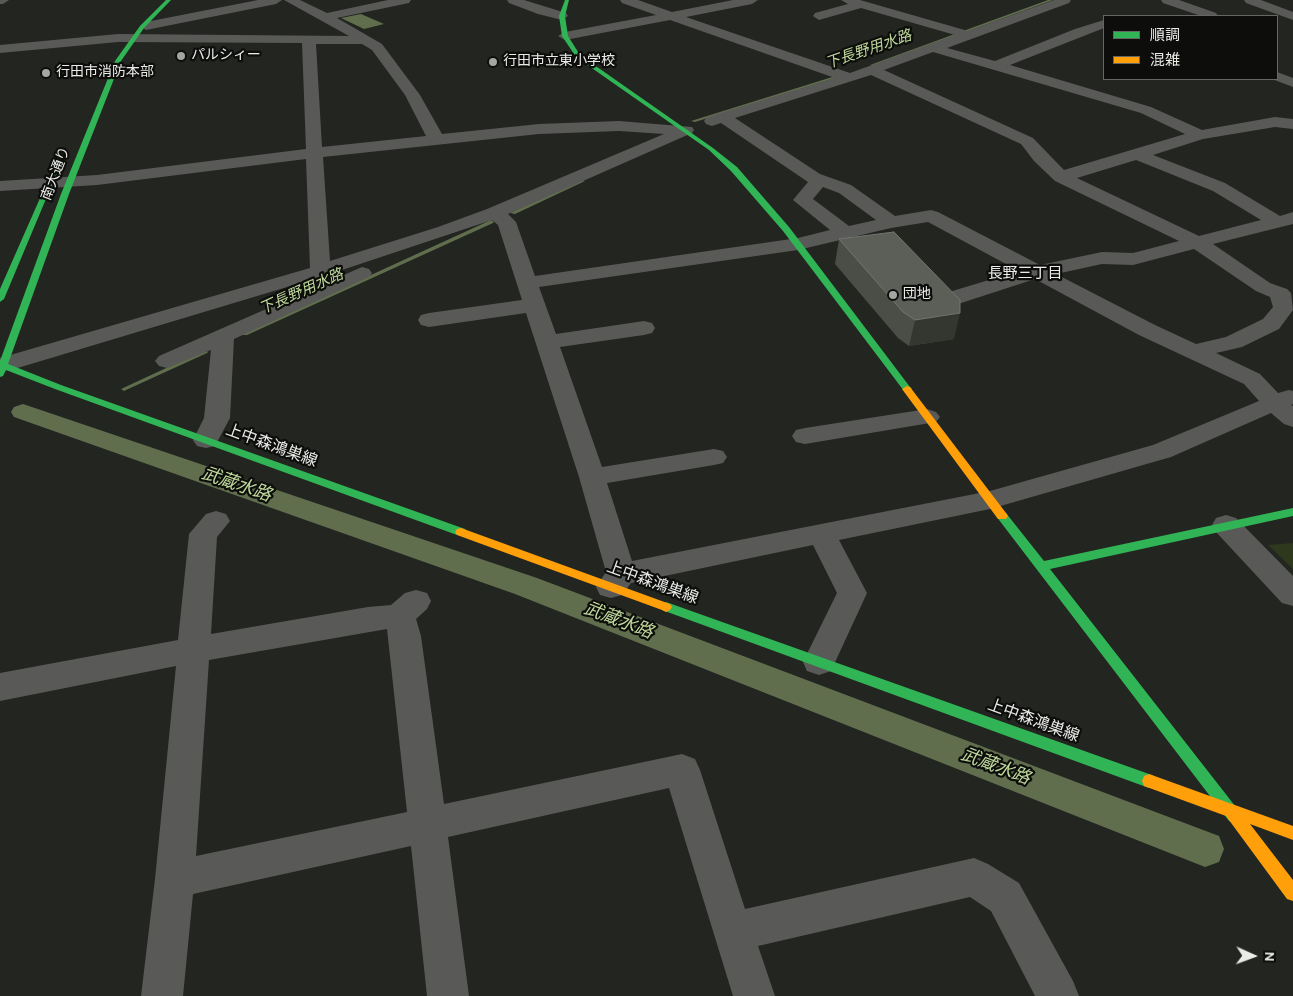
<!DOCTYPE html>
<html>
<head>
<meta charset="utf-8">
<style>
	body { margin:0 }
	#map { position:relative; width:1293px; height:996px; overflow:hidden; background:#232521; font-family:Overpass,"Noto Sans JP",sans-serif }
	canvas { display:block }
	.legend { position:absolute; left:1103px; top:15px; width:175px; height:65px; box-sizing:border-box; background:#0d0e0c; border:1px solid #656764; margin:0; padding:6px 9px; list-style:none; font-size:15px; color:#eaece8 }
	.legend li { display:flex; align-items:center; gap:10px; height:25px }
	.legend b { width:25px; border:1px solid #656764 }
	.north { position:absolute; left:1228px; top:931px; width:50px; height:50px; -webkit-text-stroke:4px #0d0e0c; paint-order:stroke; rotate:92deg; font-size:14px; font-weight:700; line-height:20px; text-align:center; color:#eaece8 }
	.north::after { content:''; display:block; margin:auto; width:18px; height:22px; background:#eaece8; clip-path:polygon(50% 0,100% 100%,50% 72%,0 100%) }
</style>
</head>
<body>
<div id="map">
<canvas width="1293" height="996"></canvas>
<ul class="legend">
<li><b style="height:6px;background:#30b455"></b>順調</li>
<li><b style="height:6px;background:#ff9f0a"></b>混雑</li>
</ul>
<div class="north">N</div>
</div>
<script>
const ctx = document.querySelector('canvas').getContext('2d');
ctx.lineJoin = 'round';
function fill(path, color) { ctx.fillStyle = color; ctx.fill(path, 'evenodd'); }
const shape = rows => new Path2D(rows.map(r => 'M' + r).join(''));
function strokePath(path, color, width, dash) { ctx.strokeStyle = color; ctx.lineWidth = width; ctx.lineCap = dash ? 'butt' : 'round'; ctx.setLineDash(dash || []); ctx.stroke(path); }
function write(font, color, halo, rows, align = 'center') {
  ctx.font = font + ' Overpass,"Noto Sans JP",sans-serif'; ctx.lineWidth = 4.5; ctx.setLineDash([]); ctx.textBaseline = 'middle'; ctx.strokeStyle = halo; ctx.fillStyle = color; for (const [text, x, y, turn = 0] of rows) {
    ctx.save(); ctx.translate(x, y); ctx.rotate((+turn || 0) * Math.PI / 180); ctx.textAlign = isNaN(turn) ? turn : align; if (halo) ctx.strokeText(text, 0, 0); ctx.fillText(text, 0, 0); ctx.restore();
  }
}
fill(shape([
	[1293,543,1293,569,1268,545]
]), '#2d381c');
fill(shape([
	[361,14,384,24,364,29,341,18]
]), '#606e4d');
fill(shape([
	[1048,0,1053,0,873,66,870,65,1048,0],
	[842,74,845,75,695,122,691,121,842,74],
	[581,180,585,181,515,214,510,213,581,180],
	[491,220,494,222,493,223,247,335,243,335,242,334,491,220],
	[205,350,208,352,207,353,126,390,124,391,121,389,205,350]
]), '#606e4d');
fill(shape([
	[23,404,537,578,1219,836,1224,849,1219,862,1205,867,515,594,14,417,11,412,14,407,23,404]
]), '#606e4d');
fill(shape([
	[0,0,9,0,3,4,0,4,0,0],
	[258,0,282,0,276,4,146,30,140,26,146,22,258,0],
	[284,0,300,0,327,13,388,0,411,0,409,3,337,18,382,44,420,95,442,134,539,124,619,121,692,127,694,130,692,133,508,214,516,222,535,276,798,238,830,230,793,200,808,182,721,123,712,126,706,124,704,121,706,118,717,114,835,78,670,20,565,40,558,36,565,32,656,15,622,3,620,0,638,0,672,12,733,0,758,0,752,4,686,17,850,73,955,35,861,8,819,20,813,16,815,13,848,4,841,0,860,0,968,31,1054,0,1071,0,1069,3,947,48,995,61,1075,29,1104,20,1104,28,1010,65,1151,107,1202,130,1275,117,1293,119,1293,129,1275,127,1203,139,1153,155,1225,183,1280,216,1293,212,1293,224,1213,244,1270,283,1287,289,1291,293,1293,310,1279,329,1242,347,1216,353,1260,374,1278,393,1289,390,1293,391,1293,404,1291,405,1293,406,1293,427,1284,424,1271,413,1171,457,990,509,839,540,867,593,831,671,819,675,807,671,803,662,837,593,813,545,631,583,622,595,611,598,600,595,596,587,606,572,579,477,526,313,429,327,421,325,418,320,421,315,429,313,522,300,498,225,492,220,327,275,11,370,0,371,0,358,310,268,306,159,97,185,0,191,0,181,97,175,306,149,302,43,118,42,0,53,0,45,118,34,349,36,284,0],
	[316,44,362,44,372,50,405,95,426,136,322,147,316,44],
	[933,52,1141,113,1185,134,1064,170,1033,138,884,70,933,52],
	[871,75,1021,144,1034,161,1055,181,1179,241,1133,253,1102,252,1040,265,938,212,931,210,895,216,851,185,820,174,735,118,871,75],
	[619,131,664,134,487,209,438,227,330,261,323,157,539,134,619,131],
	[1136,160,1213,191,1261,220,1199,236,1077,178,1136,160],
	[823,187,839,193,876,220,849,226,813,199,823,187],
	[928,222,1019,271,939,295,936,300,939,305,947,306,955,305,1035,279,1139,335,1244,384,1259,401,1153,445,990,491,632,561,607,483,714,465,723,463,727,457,723,451,714,449,602,467,560,347,644,335,652,333,655,328,652,323,644,321,556,334,539,287,798,250,891,228,928,222],
	[1194,249,1256,291,1270,297,1273,307,1263,319,1226,337,1196,344,1155,325,1056,274,1102,264,1133,265,1194,249],
	[507,0,524,0,566,13,568,16,562,20,538,14,509,3,507,0],
	[1161,0,1179,0,1216,13,1218,16,1201,16,1163,3,1161,0],
	[1244,0,1261,0,1293,12,1293,20,1246,3,1244,0],
	[1277,72,1293,78,1293,87,1272,79,1277,79,1277,72],
	[362,267,369,269,372,273,369,277,234,339,230,418,215,446,206,448,197,446,193,440,204,418,211,350,167,368,159,366,155,361,159,356,362,267],
	[927,409,936,412,940,417,936,422,805,444,796,442,792,436,796,430,805,428,927,409],
	[216,511,226,514,230,521,217,537,211,634,368,607,391,605,405,593,416,590,427,593,431,601,427,609,416,619,421,636,444,804,682,754,695,759,700,770,745,909,974,858,988,864,1019,883,1073,981,1079,996,1035,996,991,911,970,897,758,946,775,996,733,996,669,788,448,837,469,996,427,996,411,846,193,894,183,996,141,996,155,879,176,666,0,701,0,673,178,640,189,534,206,514,216,511],
	[387,629,407,812,196,856,209,660,387,629],
	[1226,515,1236,518,1293,576,1293,606,1282,603,1216,532,1212,525,1216,518,1226,515]
]), '#595a57');
fill(shape([
	[166,0,171,0,144,28,121,61,69,194,8,364,61,385,465,529,467,532,465,535,457,535,55,389,6,370,3,376,0,377,0,361,61,194,115,61,140,26,166,0],
	[565,0,569,0,565,16,568,36,580,55,713,148,737,167,789,227,910,387,912,389,910,391,904,391,783,231,731,171,709,150,576,57,562,36,559,16,565,0],
	[59,155,64,156,4,299,0,302,0,289,59,155],
	[1293,508,1293,516,1050,569,1239,811,1242,816,1239,821,1234,823,1229,821,996,516,1002,512,1006,513,1044,561,1293,508],
	[666,602,1149,774,1154,776,1156,781,1154,786,1149,788,662,610,660,607,662,604,666,602]
]), '#30b455');
fill(shape([
	[907,386,910,387,1006,513,1008,516,1006,519,998,519,902,389,907,386],
	[461,528,670,604,672,607,670,610,666,612,662,610,457,535,455,532,457,529,461,528],
	[1149,774,1293,826,1293,840,1250,824,1293,880,1293,901,1287,899,1226,816,1144,786,1142,781,1144,776,1149,774]
]), '#ff9f0a');
fill(shape([
	[839,239,954,339,909,346,898,338,835,264]
]), '#4b4e46');
fill(shape([
	[960,313,954,339,909,346,915,320]
]), '#343630');
const building = shape([
	[894,232,960,300,960,313,915,320,903,312,839,239,894,232]
]);
fill(building, '#5c5f58');
strokePath(building, '#72756e', 1);
for (const [x, y, r, color] of [
	[181,56,5,"#a4a6a2"],
	[493,62,5,"#a4a6a2"],
	[46,73,5,"#a4a6a2"],
	[893,295,5,"#a4a6a2"]
]) { const dot = new Path2D(); dot.arc(x, y, r, 0, 2 * Math.PI); ctx.fillStyle = color; ctx.fill(dot); strokePath(dot, '#0d0e0c', 2); }
write('14px', '#eaece8', '#0d0e0c', [
	["パルシィー",191,56],
	["行田市立東小学校",503,62],
	["行田市消防本部",56,73],
	["団地",903,295]
], 'left');
write('14px', '#eaece8', '#0d0e0c', [
	["南大通り",57,174,-69]
]);
write('italic 15px', '#bfd89b', '#0d0e0c', [
	["下長野用水路",869,51,-19],
	["下長野用水路",302,293,-24]
]);
write('15px', '#eaece8', '#0d0e0c', [
	["長野三丁目",1025,275]
]);
write('16px', '#eaece8', '#0d0e0c', [
	["上中森鴻巣線",271,447,20],
	["上中森鴻巣線",652,584,20],
	["上中森鴻巣線",1033,722,20]
]);
write('italic 18px', '#bfd89b', '#0d0e0c', [
	["武蔵水路",236,486,19],
	["武蔵水路",618,622,21],
	["武蔵水路",995,768,21]
]);
</script>
</body>
</html>
